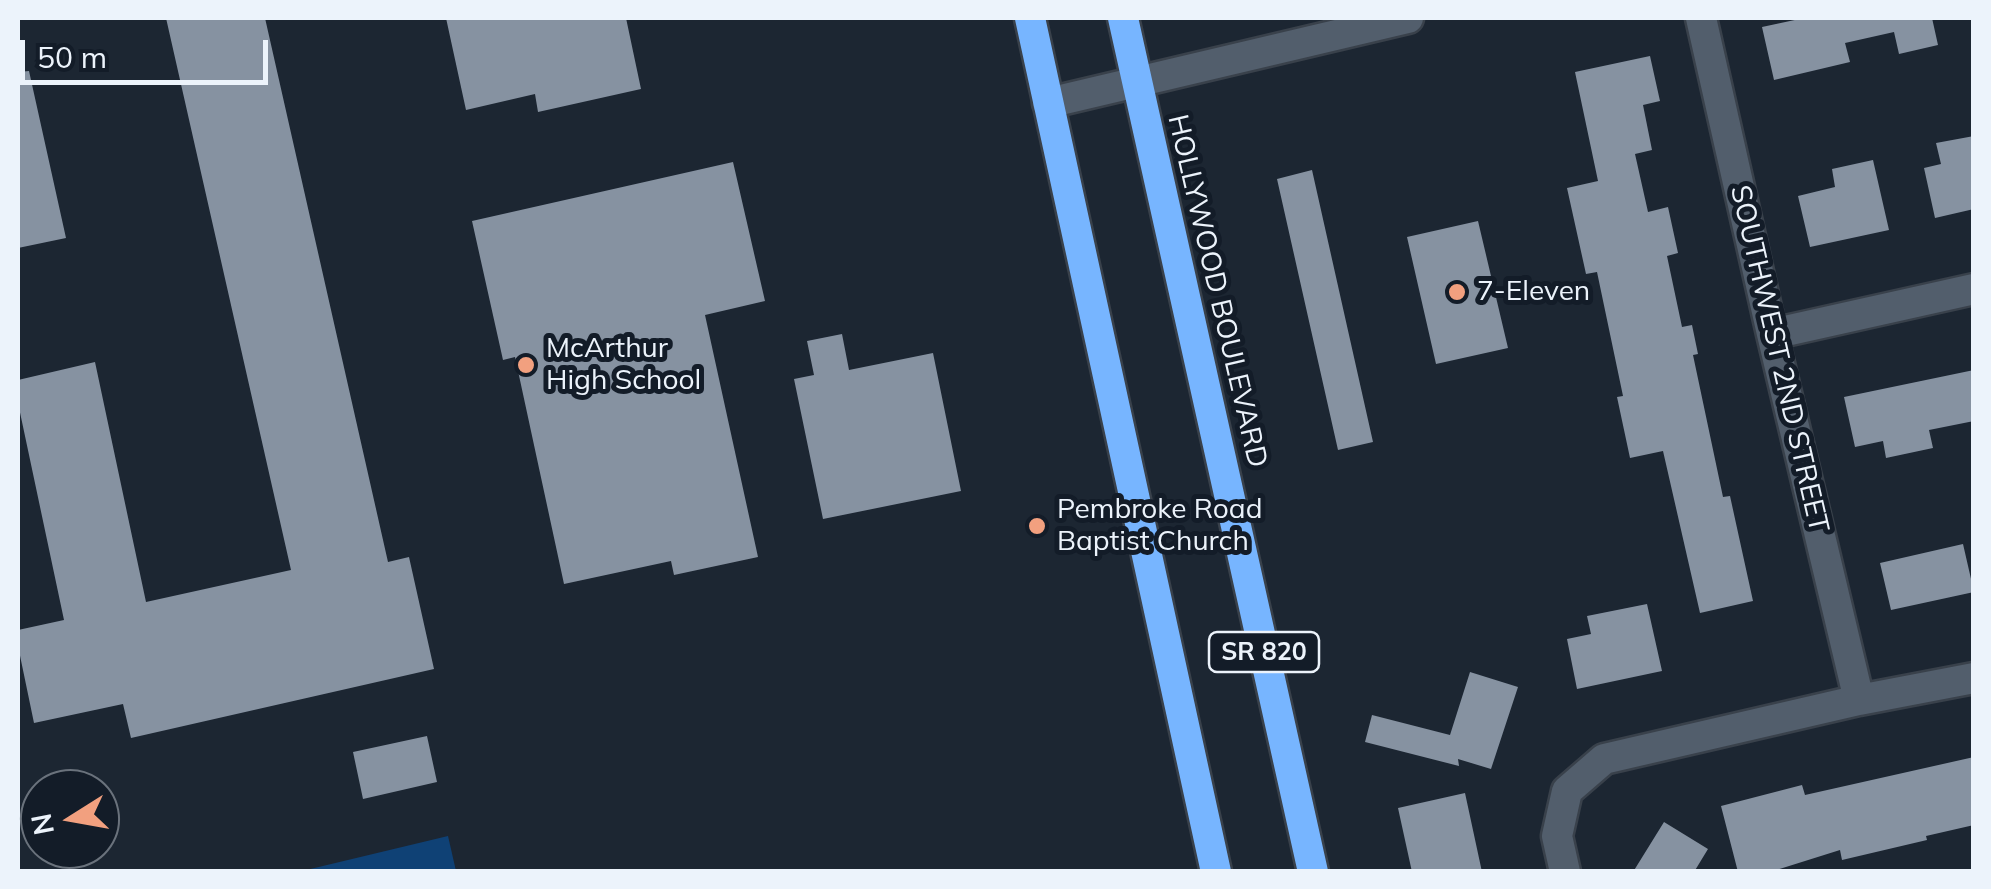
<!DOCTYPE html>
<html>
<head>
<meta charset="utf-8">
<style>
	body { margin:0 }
	#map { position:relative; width:1991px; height:889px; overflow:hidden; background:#1c2632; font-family:Mulish,sans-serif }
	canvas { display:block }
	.frame { position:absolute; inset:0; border:20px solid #ecf3fb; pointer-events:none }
	.north { position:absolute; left:20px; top:769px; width:100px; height:100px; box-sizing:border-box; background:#131c28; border:2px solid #6a727c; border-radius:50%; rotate:259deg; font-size:28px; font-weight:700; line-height:40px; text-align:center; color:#ecf3fb }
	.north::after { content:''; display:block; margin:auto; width:35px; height:45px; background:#f2a07f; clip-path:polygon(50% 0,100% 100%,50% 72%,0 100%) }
	.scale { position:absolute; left:20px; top:40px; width:248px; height:45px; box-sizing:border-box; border:5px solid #ecf3fb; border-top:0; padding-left:12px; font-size:30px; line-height:35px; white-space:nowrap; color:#ecf3fb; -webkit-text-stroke:8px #131c28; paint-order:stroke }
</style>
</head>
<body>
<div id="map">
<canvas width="1991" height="889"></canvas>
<div class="frame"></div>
<div class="north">N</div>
<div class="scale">50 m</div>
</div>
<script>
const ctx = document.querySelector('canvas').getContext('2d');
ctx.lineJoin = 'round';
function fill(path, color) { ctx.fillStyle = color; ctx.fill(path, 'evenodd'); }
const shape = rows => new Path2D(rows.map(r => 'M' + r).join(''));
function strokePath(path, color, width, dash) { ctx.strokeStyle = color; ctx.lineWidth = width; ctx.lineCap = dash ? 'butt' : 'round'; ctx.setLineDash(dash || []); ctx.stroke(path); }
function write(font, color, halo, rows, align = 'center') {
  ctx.font = font + ' Mulish,sans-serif'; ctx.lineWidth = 10; ctx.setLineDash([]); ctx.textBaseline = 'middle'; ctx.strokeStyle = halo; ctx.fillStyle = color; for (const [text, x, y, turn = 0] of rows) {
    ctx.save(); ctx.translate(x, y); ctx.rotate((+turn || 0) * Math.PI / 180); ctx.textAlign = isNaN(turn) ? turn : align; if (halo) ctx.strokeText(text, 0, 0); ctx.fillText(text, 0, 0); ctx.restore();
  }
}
fill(shape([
	[448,836,456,871,302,871]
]), '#0f4175');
fill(shape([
	[166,18,265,18,388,562,409,557,434,669,131,738,123,704,34,723,18,646,18,630,64,620,18,403,18,380,95,362,146,602,291,570],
	[446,18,626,18,641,89,538,112,535,94,466,110],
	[1804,18,1932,18,1938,45,1899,54,1894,32,1845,43,1850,62,1774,80,1762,27],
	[1650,56,1660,101,1643,105,1652,150,1635,154,1648,212,1668,207,1678,253,1667,256,1682,327,1692,325,1698,354,1693,355,1723,497,1730,496,1753,601,1700,613,1663,451,1630,458,1617,397,1623,396,1597,272,1586,274,1567,188,1598,181,1575,72],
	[29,71,66,238,18,248,18,72],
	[1974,136,1974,209,1935,218,1924,168,1941,164,1936,143],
	[1873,160,1889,230,1810,247,1798,196,1835,187,1832,169],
	[733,162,765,301,705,315,758,557,674,575,671,561,564,584,515,357,503,360,472,221],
	[1312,170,1373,442,1338,450,1277,179],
	[1478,221,1508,348,1436,364,1407,237],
	[842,334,849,370,933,353,961,491,823,519,794,379,814,375,807,341],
	[1974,370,1974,421,1929,430,1933,448,1886,458,1883,441,1855,447,1844,397],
	[1963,544,1974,592,1891,610,1880,563],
	[1647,604,1662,671,1577,689,1567,639,1591,634,1587,616],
	[1470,672,1518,687,1491,769,1458,759,1459,766,1365,742,1372,715,1450,735],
	[427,736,437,782,363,799,353,752],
	[1974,757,1974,825,1926,836,1927,840,1842,860,1840,850,1770,872,1738,872,1721,806,1802,785,1805,795],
	[1465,793,1482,872,1412,872,1398,808],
	[1664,822,1708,849,1694,872,1633,872]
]), '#8692a1');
const street = shape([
	[1701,18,1772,334,1859,700],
	[1048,103,1408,18],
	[1772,334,1974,289],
	[1565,872,1557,836,1567,791,1604,759,1859,700,1974,678]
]);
const highway = shape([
	[1030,18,1216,872],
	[1123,18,1313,872]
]);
strokePath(street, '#39414b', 35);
strokePath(highway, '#39414b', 35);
strokePath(street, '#525e6c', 30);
strokePath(highway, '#77b5ff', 30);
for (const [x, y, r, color] of [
	[1457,292,10,"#f2a07f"],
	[526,365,10,"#f2a07f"],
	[1037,526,10,"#f2a07f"]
]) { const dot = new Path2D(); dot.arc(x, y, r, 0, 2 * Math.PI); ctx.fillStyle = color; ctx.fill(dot); strokePath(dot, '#131c28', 4); }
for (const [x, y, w] of [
	[1264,652,110]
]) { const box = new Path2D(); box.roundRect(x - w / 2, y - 20, w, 40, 8); ctx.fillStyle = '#131c28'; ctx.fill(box); strokePath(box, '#ecf3fb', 2.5); }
write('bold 25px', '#ecf3fb', null, [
	["SR 820",1264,652]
]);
write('28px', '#ecf3fb', '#131c28', [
	["HOLLYWOOD BOULEVARD",1217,291,77],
	["SOUTHWEST 2ND STREET",1779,359,77]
]);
write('28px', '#ecf3fb', '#131c28', [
	["7-Eleven",1477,292],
	["McArthur",546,349],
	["High School",546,381],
	["Pembroke Road",1057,510],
	["Baptist Church",1057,542]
], 'left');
</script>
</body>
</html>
